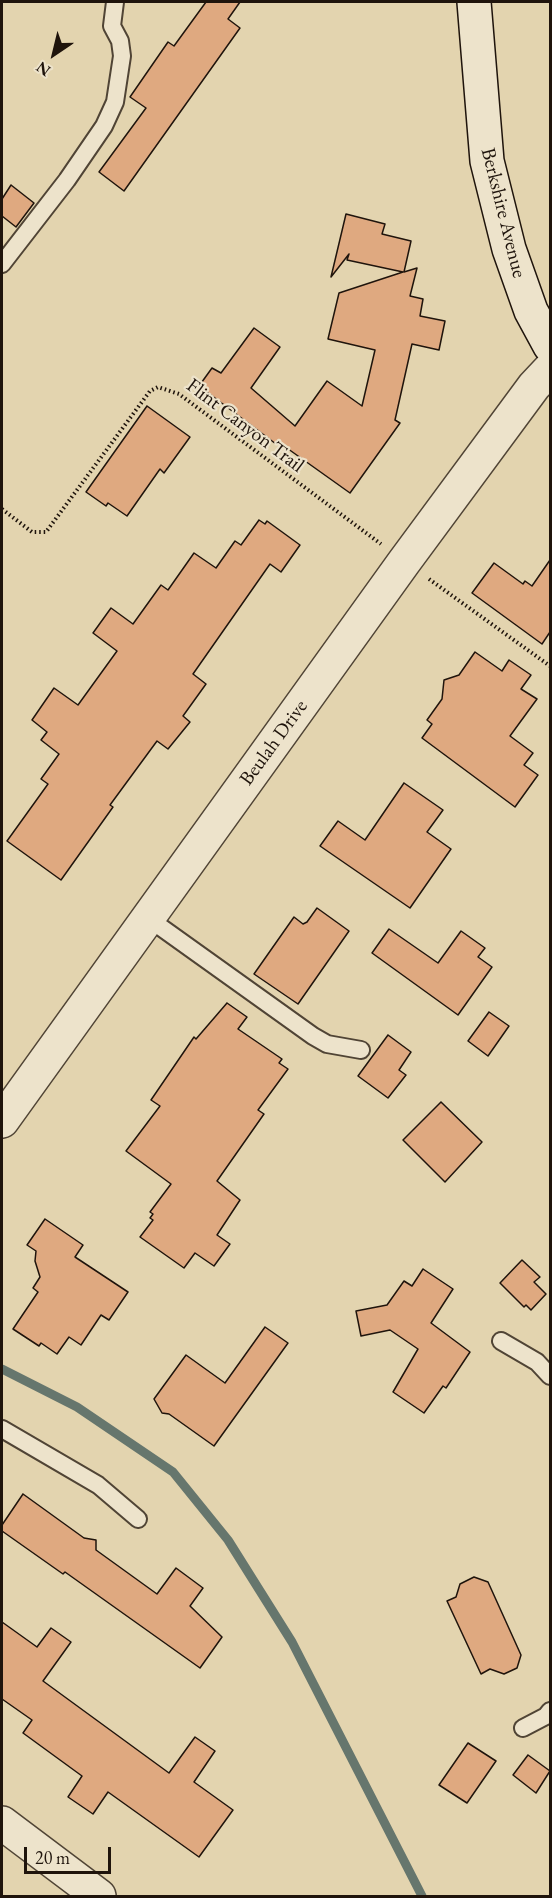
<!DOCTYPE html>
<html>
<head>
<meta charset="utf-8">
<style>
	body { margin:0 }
	#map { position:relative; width:552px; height:1898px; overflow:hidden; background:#e3d4af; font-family:"EB Garamond",serif }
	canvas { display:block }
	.frame { position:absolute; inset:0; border:3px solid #1f140c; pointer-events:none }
	.north { position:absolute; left:24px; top:24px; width:60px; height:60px; -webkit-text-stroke:4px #ede3cb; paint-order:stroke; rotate:215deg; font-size:16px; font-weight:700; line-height:24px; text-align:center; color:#1f140c }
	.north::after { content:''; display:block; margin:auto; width:21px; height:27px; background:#1f140c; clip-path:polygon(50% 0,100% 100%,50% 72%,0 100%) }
	.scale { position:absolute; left:24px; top:1847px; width:87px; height:27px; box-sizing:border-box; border:3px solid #1f140c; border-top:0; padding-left:8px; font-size:18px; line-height:21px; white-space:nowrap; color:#1f140c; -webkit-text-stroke:4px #ede3cb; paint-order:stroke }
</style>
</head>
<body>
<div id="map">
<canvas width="552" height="1898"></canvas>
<div class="frame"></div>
<div class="north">N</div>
<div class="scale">20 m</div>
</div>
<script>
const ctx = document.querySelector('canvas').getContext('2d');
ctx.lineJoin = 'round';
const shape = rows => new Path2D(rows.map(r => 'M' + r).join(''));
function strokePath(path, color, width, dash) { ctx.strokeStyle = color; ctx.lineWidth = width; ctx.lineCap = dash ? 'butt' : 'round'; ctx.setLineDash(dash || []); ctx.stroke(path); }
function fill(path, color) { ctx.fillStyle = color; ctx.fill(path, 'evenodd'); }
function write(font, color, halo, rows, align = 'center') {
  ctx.font = font + ' "EB Garamond",serif'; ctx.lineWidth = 4.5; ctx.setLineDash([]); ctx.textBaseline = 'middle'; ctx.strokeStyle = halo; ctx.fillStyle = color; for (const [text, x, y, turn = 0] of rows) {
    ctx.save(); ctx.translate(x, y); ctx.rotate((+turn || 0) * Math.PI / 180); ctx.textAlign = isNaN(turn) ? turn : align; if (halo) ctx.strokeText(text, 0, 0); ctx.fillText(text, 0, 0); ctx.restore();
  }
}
strokePath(shape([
	[2,1369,77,1407,173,1472,228,1540,292,1642,422,1896]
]), '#66766d', 9);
const building = shape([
	[206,2,240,2,228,19,240,28,124,191,99,172,146,108,130,97,168,42,174,46,206,2],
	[11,185,34,203,16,227,2,216,2,199,11,185],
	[346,214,385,224,382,234,411,241,404,272,417,268,410,296,423,299,420,316,445,321,439,350,412,344,395,420,400,423,350,493,277,441,276,444,199,386,212,368,221,373,254,328,280,347,251,388,295,426,327,381,362,406,375,350,328,339,339,293,403,272,347,260,349,254,331,277,346,214],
	[147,406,190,437,164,473,160,469,127,516,108,503,106,506,86,492,147,406],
	[259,520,265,524,267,521,300,545,281,572,270,564,193,674,206,684,183,716,190,722,168,749,157,741,110,805,113,807,61,880,7,841,48,784,41,779,59,754,41,740,47,732,32,720,54,688,78,705,117,651,93,633,111,608,133,624,161,585,168,590,194,553,216,568,235,541,241,545,259,520],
	[550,560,550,632,542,644,472,593,494,563,523,584,525,581,532,586,550,560],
	[475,652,502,671,509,660,531,675,521,689,537,699,510,736,533,753,524,765,538,775,515,807,422,738,432,724,427,720,442,699,444,680,459,675,475,652],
	[404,783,443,810,427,832,451,849,410,908,320,846,338,821,365,840,404,783],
	[317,908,349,931,298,1004,254,974,294,917,303,924,307,922,317,908],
	[389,929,438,963,461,931,485,948,478,957,492,967,458,1015,372,953,389,929],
	[227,1003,247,1017,238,1029,282,1059,279,1063,288,1069,258,1110,264,1114,217,1181,240,1200,217,1235,230,1244,214,1266,195,1253,184,1268,140,1237,153,1220,150,1218,153,1214,150,1212,171,1184,126,1151,160,1106,151,1100,179,1059,194,1037,196,1039,227,1003],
	[489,1012,509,1026,488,1056,468,1041,489,1012],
	[388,1035,411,1052,399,1070,406,1075,388,1098,358,1076,388,1035],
	[441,1102,482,1142,445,1182,403,1140,441,1102],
	[45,1219,83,1245,75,1257,128,1292,109,1320,101,1315,81,1345,69,1337,57,1354,41,1343,39,1346,13,1329,38,1292,33,1288,40,1277,35,1261,36,1251,27,1245,45,1219],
	[522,1260,540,1277,534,1282,546,1294,531,1310,526,1305,524,1307,500,1283,522,1260],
	[423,1269,453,1289,431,1323,470,1352,446,1388,443,1386,424,1413,393,1392,418,1349,390,1330,361,1336,356,1311,387,1305,404,1281,412,1286,423,1269],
	[265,1327,288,1343,214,1446,169,1414,162,1413,154,1399,186,1355,225,1383,265,1327],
	[23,1494,84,1538,96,1540,96,1550,157,1594,176,1568,203,1588,190,1606,222,1637,200,1668,65,1572,63,1574,2,1531,2,1525,23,1494],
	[474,1577,488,1582,521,1655,517,1668,504,1674,490,1669,481,1674,447,1601,456,1597,460,1584,474,1577],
	[2,1622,37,1647,51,1628,71,1642,43,1681,169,1773,195,1737,215,1751,194,1782,233,1810,199,1857,108,1792,93,1814,68,1797,82,1776,23,1733,32,1720,2,1699,2,1622],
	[468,1743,496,1761,467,1803,439,1785,468,1743],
	[528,1755,550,1771,536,1793,513,1775,528,1755]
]);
fill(building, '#dfa980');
strokePath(building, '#1f140c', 1.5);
const lane = shape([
	[2,264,67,180,104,126,115,102,122,56,120,41,112,26,115,2],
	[148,918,313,1036,327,1044,361,1050],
	[501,1341,537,1362,550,1376],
	[2,1429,98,1485,138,1519],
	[523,1728,546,1716,550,1711]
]);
const street = shape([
	[2,1121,404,562,534,386,550,369],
	[2,1823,99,1896]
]);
const secondary = shape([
	[474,2,487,161,509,249,531,311,550,346]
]);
strokePath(lane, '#504435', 20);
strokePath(street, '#504435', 36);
strokePath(secondary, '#1f140c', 36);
strokePath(shape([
	[2,509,32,532,46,532,150,391,158,387,179,394,381,544],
	[429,579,550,666]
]), '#1f140c', 4, [1.5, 3]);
strokePath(lane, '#ede3cb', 16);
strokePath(street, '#ede3cb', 33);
strokePath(secondary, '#ede3cb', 33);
write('20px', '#1f140c', '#ede3cb', [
	["Berkshire Avenue",503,213,76],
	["Flint Canyon Trail",245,426,37],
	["Beulah Drive",274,743,-54]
]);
</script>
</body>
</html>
